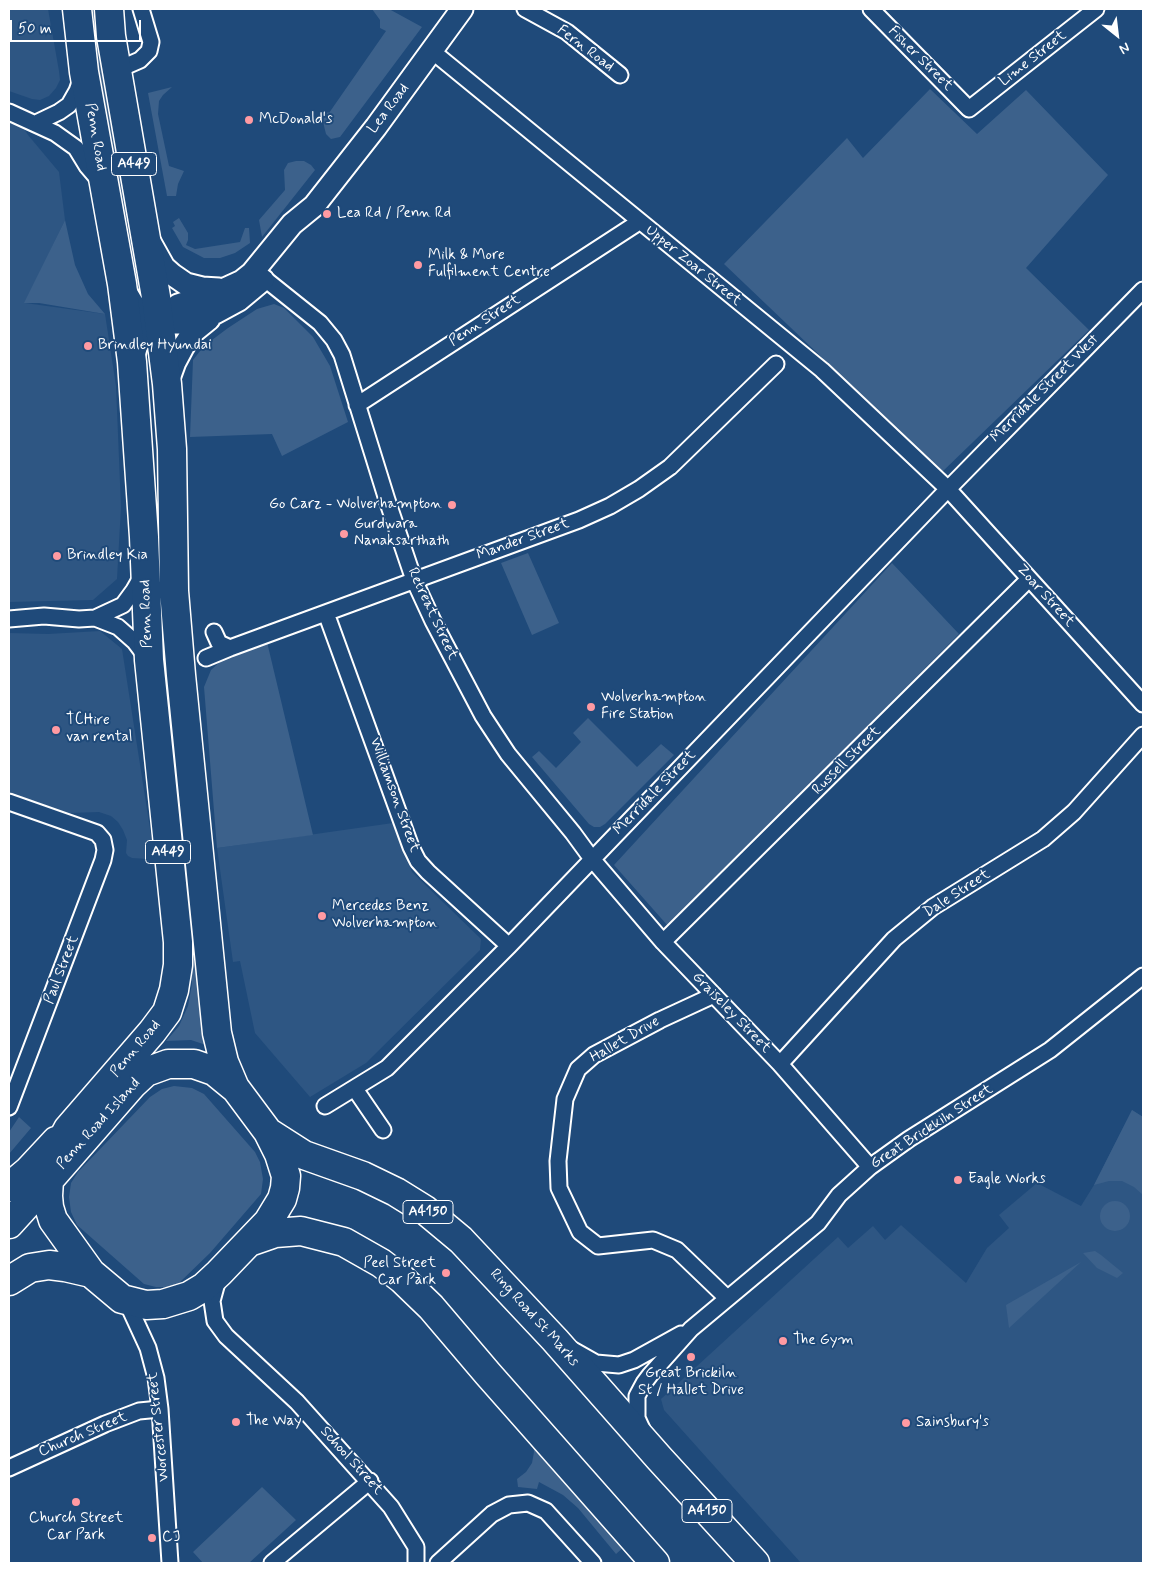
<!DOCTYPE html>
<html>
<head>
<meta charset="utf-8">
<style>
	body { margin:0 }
	#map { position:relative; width:1152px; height:1572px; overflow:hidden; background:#1f4a7a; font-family:Mynerve,sans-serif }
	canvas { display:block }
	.frame { position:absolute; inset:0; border:10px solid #fff; pointer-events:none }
	.north { position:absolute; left:1092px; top:10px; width:50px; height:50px; -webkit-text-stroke:4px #1f4a7a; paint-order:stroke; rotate:151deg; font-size:14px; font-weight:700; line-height:20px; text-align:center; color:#fff }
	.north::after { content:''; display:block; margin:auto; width:18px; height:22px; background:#fff; clip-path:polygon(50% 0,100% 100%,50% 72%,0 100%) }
	.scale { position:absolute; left:10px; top:20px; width:131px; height:22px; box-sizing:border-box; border:2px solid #fff; border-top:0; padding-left:6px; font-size:15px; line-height:18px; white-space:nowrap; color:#fff; -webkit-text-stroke:4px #1f4a7a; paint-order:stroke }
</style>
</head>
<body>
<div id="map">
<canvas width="1152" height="1572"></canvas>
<div class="frame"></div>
<div class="north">N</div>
<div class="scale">50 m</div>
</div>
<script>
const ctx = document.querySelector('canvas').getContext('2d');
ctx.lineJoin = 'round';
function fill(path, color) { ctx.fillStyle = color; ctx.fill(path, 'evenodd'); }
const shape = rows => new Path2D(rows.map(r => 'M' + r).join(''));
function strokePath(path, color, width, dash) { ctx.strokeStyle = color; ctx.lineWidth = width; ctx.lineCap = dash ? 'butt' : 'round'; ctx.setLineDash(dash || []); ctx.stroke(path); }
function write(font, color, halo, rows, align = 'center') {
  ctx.font = font + ' Mynerve,sans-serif'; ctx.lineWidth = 4; ctx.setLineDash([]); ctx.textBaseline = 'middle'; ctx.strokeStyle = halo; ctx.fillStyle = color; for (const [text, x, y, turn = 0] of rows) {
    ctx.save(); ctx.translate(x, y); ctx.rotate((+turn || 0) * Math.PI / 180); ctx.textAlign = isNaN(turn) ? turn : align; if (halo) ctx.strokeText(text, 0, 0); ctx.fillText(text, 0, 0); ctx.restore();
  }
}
fill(shape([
	[9,9,48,9,59,71,60,80,56,88,49,96,40,100,32,99,9,91],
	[9,121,23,127,28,135,59,172,65,220,25,303,105,314,116,386,121,507,117,579,93,600,9,602],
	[100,631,122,649,153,848,152,854,148,859,132,858,128,856,126,853,127,840,123,830,118,822,111,816,99,812,69,813,9,793,9,633,48,634],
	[393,823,412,872,481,939,480,950,366,1063,310,1097,255,1033,240,961,233,962,217,848],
	[1132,1110,1143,1117,1143,1563,801,1563,664,1410,661,1399,838,1237,848,1248,873,1226,885,1240,901,1225,966,1283,987,1248,1009,1228,999,1215,1037,1183,1081,1206,1094,1185]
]), '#2e5683');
fill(shape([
	[88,9,95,9,106,86,131,220,123,222,105,123],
	[372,9,389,9,422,27,340,137,331,139,326,134,324,126,323,120,325,115,328,112,329,113,386,31,380,28,380,20],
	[172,87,163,95,159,101,158,114,169,166,184,171,178,184,176,196,167,196,148,93],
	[930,89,977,134,1026,90,1108,175,1026,268,1089,330,942,472,724,264,847,138,863,158],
	[296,161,304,161,311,165,315,170,262,237,259,220,285,190,284,170,288,163],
	[179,218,188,233,188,240,186,245,195,249,240,242,245,228,249,228,250,243,235,253,220,258,204,258,183,247,172,228,175,226,173,222],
	[65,220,75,265,88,294,105,314,39,303,24,303],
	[274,304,284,308,313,337,330,366,348,422,282,456,272,434,190,437,193,360,204,346,228,328,257,309],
	[162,534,184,821,176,823,156,577,159,535],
	[528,553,559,623,532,635,501,563],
	[892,563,959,634,743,853,668,926,614,865],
	[267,642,313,835,217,848,204,687,211,670,224,658],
	[588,718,637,767,661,744,674,755,605,824,600,827,594,827,589,824,532,757,539,751,556,768,581,742,573,733],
	[179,876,190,876,200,1009,206,1045,191,1040,166,1041,179,1026,188,1006,192,984],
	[174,1086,192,1088,204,1094,255,1152,260,1162,263,1179,261,1194,210,1253,179,1283,169,1287,156,1287,144,1284,77,1225,71,1212,69,1197,71,1183,78,1172,150,1097,162,1089],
	[1132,1110,1143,1117,1143,1195,1134,1187,1122,1181,1109,1181,1094,1185],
	[19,1117,31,1128,9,1154,9,1132],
	'1100 1216a15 15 0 1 1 30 0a15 15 0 1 1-30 0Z',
	[1095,1251,1101,1255,1123,1273,1117,1278,1097,1268,1083,1253],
	[1081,1262,1009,1328,1006,1305],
	[533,1440,626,1545,616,1554,578,1508,563,1495,539,1482,537,1489,518,1487,517,1479,526,1472,532,1463,534,1452],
	[262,1487,296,1520,249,1563,203,1563,193,1552]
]), '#3c618b');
const street = shape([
	[525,9,567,32,620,75],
	[871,9,969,109,1096,9],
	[432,51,822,370,948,489,1143,704],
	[117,70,140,60,149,51,151,42,141,9],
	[9,112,55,133,76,148,87,166,99,180],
	[36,123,59,112,69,105,77,91,82,77],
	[265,279,320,323,334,340,342,355,387,500,414,580,433,621,483,716,508,754,573,833,592,859,663,942,780,1064,870,1167],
	[357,405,639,222],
	[326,613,411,847,418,861,428,872,509,946],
	[95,618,123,605,134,590,142,576],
	[9,619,44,616,79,619,95,618,118,627,135,642,147,658],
	[214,632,219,643,230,648],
	[206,658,230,648,579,520,610,506,639,489,670,467,776,364],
	[9,802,97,833,103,840,105,850,103,860,9,1107],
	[663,942,1029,579],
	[714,995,660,1020,594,1055,578,1069,565,1099,558,1161,559,1188,580,1232,598,1246,653,1240,677,1250,727,1298],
	[780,1064,894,939,933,907,1043,839,1074,812,1143,735],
	[355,1089,383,1130],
	[325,1106,387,1068,509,946,948,489,1143,290],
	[218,1279,212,1301,215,1321,226,1336,297,1402,391,1507,416,1547,416,1563],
	[123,1300,130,1309,148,1348,156,1378,160,1409,170,1563],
	[573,1350,596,1363,619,1365,634,1360,681,1334],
	[642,1429,637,1418,637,1396,644,1383,650,1375,691,1329,818,1223,839,1195,870,1167,909,1139,1050,1050,1143,976],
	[9,1468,105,1424,139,1411,160,1409],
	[272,1563,370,1481],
	[438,1563,492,1514,509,1505,528,1503,546,1511,593,1563]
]);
const secondary = shape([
	[150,242,164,267,173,275,186,284,202,288,219,289],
	[122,285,133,304,145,314,171,323,189,323,215,313,239,300,263,280],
	[132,362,138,341,147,330,178,305,218,292,242,281,252,273,292,224,314,206,376,127,462,9],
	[167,384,175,362,183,347,193,332,209,319]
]);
const highway = shape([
	[109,9,111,36,156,297,167,384,172,449,174,591,181,675,217,1033,224,1062,235,1088],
	[268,1132,304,1155,363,1176,396,1192,425,1210,461,1240,555,1340,659,1458,755,1563],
	[9,1187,28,1171,56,1141],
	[9,1224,49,1180,132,1085,146,1072,168,1064,194,1064,214,1071,236,1089,268,1132,279,1154,286,1176,285,1188,282,1199,268,1222,219,1273,204,1287,189,1296,163,1304,146,1305,122,1299,91,1273,53,1220,49,1207,48,1196,49,1180,50,1170,55,1153,68,1129,152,1032,167,1012,174,990,178,965,178,942,149,660,144,537,132,362,122,284,84,72,77,9],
	[249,1242,275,1233,301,1231,344,1242,381,1263,402,1279,431,1307,488,1374,655,1563],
	[9,1281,30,1268,49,1265,65,1267,91,1273]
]);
strokePath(street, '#fff', 19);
strokePath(secondary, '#fff', 25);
strokePath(highway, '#fff', 31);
strokePath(street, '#1f4a7a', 15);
strokePath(secondary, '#1f4a7a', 21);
strokePath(highway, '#1f4a7a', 28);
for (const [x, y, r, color] of [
	[249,120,5,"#ff9aa2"],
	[327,214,5,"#ff9aa2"],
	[418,265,5,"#ff9aa2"],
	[88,346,5,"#ff9aa2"],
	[452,505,5,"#ff9aa2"],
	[344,534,5,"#ff9aa2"],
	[57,556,5,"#ff9aa2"],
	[591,707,5,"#ff9aa2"],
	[56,730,5,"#ff9aa2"],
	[322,916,5,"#ff9aa2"],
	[958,1180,5,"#ff9aa2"],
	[446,1273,5,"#ff9aa2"],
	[783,1341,5,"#ff9aa2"],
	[691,1357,5,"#ff9aa2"],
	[236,1422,5,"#ff9aa2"],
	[906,1423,5,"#ff9aa2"],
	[76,1502,5,"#ff9aa2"],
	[152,1538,5,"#ff9aa2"]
]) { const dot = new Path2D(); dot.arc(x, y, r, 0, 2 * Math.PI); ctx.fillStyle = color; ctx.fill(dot); strokePath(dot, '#1f4a7a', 2); }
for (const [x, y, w] of [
	[134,164,45],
	[168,852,45],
	[428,1212,50],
	[707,1511,50]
]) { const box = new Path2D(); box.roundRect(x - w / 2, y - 11.5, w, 23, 4); ctx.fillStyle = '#1f4a7a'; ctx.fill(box); strokePath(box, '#fff', 1); }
write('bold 14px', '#fff', null, [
	["A449",134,164],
	["A449",168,852],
	["A4150",428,1212],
	["A4150",707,1511]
]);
write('15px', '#fff', '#1f4a7a', [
	["Fern Road",585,49,37],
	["Fisher Street",920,59,45],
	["Lime Street",1033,59,-38],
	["Lea Road",389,109,-53],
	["Penn Road",95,137,80],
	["Upper Zoar Street",693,266,39],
	["Penn Street",485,321,-33],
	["Merridale Street West",1045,389,-45],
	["Mander Street",523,540,-20],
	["Zoar Street",1045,596,48],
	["Penn Road",147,614,-92],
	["Retreat Street",432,614,65],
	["Russell Street",847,761,-45],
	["Merridale Street",655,793,-46],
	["Williamson Street",394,795,70],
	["Dale Street",957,894,-33],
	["Paul Street",62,970,-69],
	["Graiseley Street",731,1013,46],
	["Hallet Drive",625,1040,-30],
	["Penn Road",136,1049,-50],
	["Penn Road Island",99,1124,-48],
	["Great Brickkiln Street",932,1127,-33],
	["Ring Road St Marks",534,1318,48],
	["Worcester Street",159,1427,-96],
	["Church Street",83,1435,-23],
	["School Street",351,1461,48]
]);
write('15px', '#fff', '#1f4a7a', [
	["McDonald's",259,120],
	["Lea Rd / Penn Rd",337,214],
	["Milk & More",428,256],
	["Fulfilment Centre",428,273],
	["Brindley Hyundai",98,346],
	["Go Carz - Wolverhampton",442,505,"right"],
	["Gurdwara",354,525],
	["Nanaksarthath",354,542],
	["Brindley Kia",67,556],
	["Wolverhampton",601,698],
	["Fire Station",601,715],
	["TCHire",66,721],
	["van rental",66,738],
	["Mercedes Benz",332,907],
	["Wolverhampton",332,924],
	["Eagle Works",968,1180],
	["Peel Street",436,1264,"right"],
	["Car Park",436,1281,"right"],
	["The Gym",793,1341],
	["Great Brickiln",691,1374,"center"],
	["St / Hallet Drive",691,1391,"center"],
	["The Way",246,1422],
	["Sainsbury's",916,1423],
	["Church Street",76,1519,"center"],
	["Car Park",76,1536,"center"],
	["CJ",162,1538]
], 'left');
</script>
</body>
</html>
